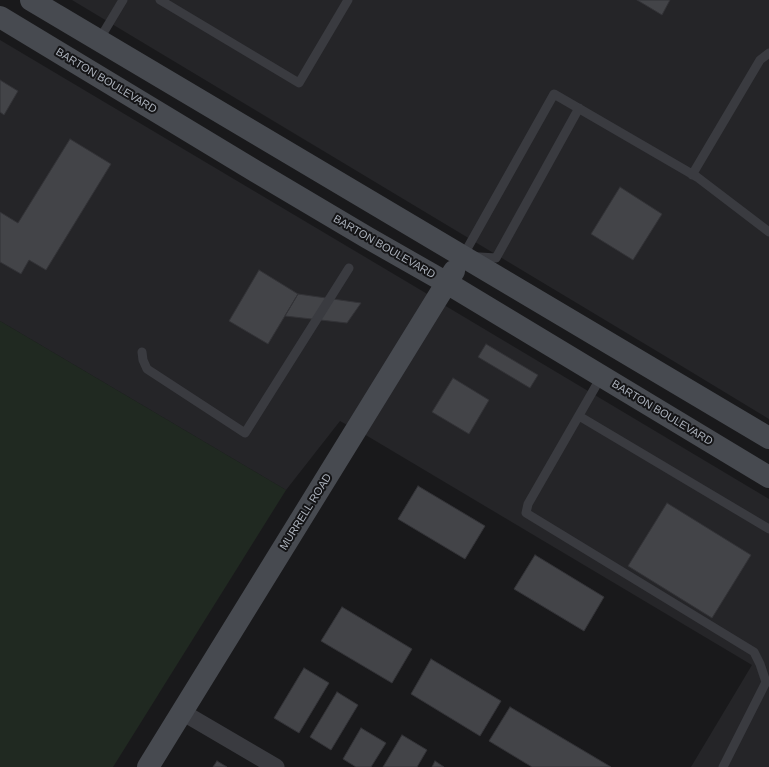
<!DOCTYPE html>
<html>
<head>
<meta charset="utf-8">
<style>
	body { margin:0 }
	canvas { display:block; background:#19191b }
</style>
</head>
<body>
<canvas width="769" height="767"></canvas>
<script>
const ctx = document.querySelector('canvas').getContext('2d');
ctx.lineJoin = 'round';
function fill(path, color) { ctx.fillStyle = color; ctx.fill(path, 'evenodd'); }
const shape = rows => new Path2D(rows.map(r => 'M' + r).join(''));
function strokePath(path, color, width, dash) { ctx.strokeStyle = color; ctx.lineWidth = width; ctx.lineCap = dash ? 'butt' : 'round'; ctx.setLineDash(dash || []); ctx.stroke(path); }
function write(font, color, halo, rows, align = 'center') {
  ctx.font = font + ' Arial,sans-serif'; ctx.lineWidth = 4; ctx.setLineDash([]); ctx.textBaseline = 'middle'; ctx.strokeStyle = halo; ctx.fillStyle = color; for (const [text, x, y, turn = 0] of rows) {
    ctx.save(); ctx.translate(x, y); ctx.rotate((+turn || 0) * Math.PI / 180); ctx.textAlign = isNaN(turn) ? turn : align; if (halo) ctx.strokeText(text, 0, 0); ctx.fillText(text, 0, 0); ctx.restore();
  }
}
fill(shape([
	[72,0,769,0,769,419,675,362],
	[0,40,429,295,349,426,340,421,286,490,0,321],
	[444,305,769,499,769,767,691,767,752,665,364,434]
]), '#252528');
fill(shape([
	[0,321,286,490,113,767,0,767]
]), '#202921');
const building = shape([
	[637,0,670,0,662,15,637,0],
	[0,80,18,91,4,115,0,112,0,80],
	[70,139,111,164,46,270,29,260,21,274,0,262,0,212,18,223,70,139],
	[620,187,662,214,633,260,591,234,620,187],
	[259,270,298,294,268,344,229,321,259,270],
	[298,294,361,303,347,323,285,316,298,294],
	[486,344,538,375,530,388,478,357,486,344],
	[453,378,489,400,469,434,432,412,453,378],
	[418,486,485,526,465,559,398,519,418,486],
	[667,503,751,555,712,618,628,566,667,503],
	[535,555,604,597,584,631,514,589,535,555],
	[342,607,412,649,392,683,321,641,342,607],
	[431,659,501,701,480,736,411,694,431,659],
	[304,668,329,683,299,733,274,718,304,668],
	[337,692,358,705,331,750,310,737,337,692],
	[510,707,611,767,532,767,489,741,510,707],
	[361,728,386,743,371,767,356,767,343,759,361,728],
	[402,735,427,750,417,767,383,767,402,735],
	[217,761,227,767,213,767,217,761],
	[435,761,444,767,432,767,435,761]
]);
fill(building, '#434448');
strokePath(building, '#333337', 1);
strokePath(shape([
	[160,0,299,83,348,0],
	[99,40,123,0],
	[579,108,496,258,463,256,554,94,697,177,769,232],
	[692,175,760,60,769,53],
	[142,352,143,360,147,369,245,433,349,268],
	[601,377,528,504,526,513,754,652,760,664,766,682,723,767],
	[579,416,769,529]
]), '#3a3b40', 9);
strokePath(shape([
	[182,712,276,767]
]), '#3a3b40', 17);
strokePath(shape([
	[31,0,769,438],
	[0,17,255,171,368,238,447,283,769,477],
	[148,767,454,271]
]), '#474a50', 22);
write('11px', '#abb1bb', '#141416', [
	["BARTON BOULEVARD",106,81,31],
	["BARTON BOULEVARD",384,247,30],
	["BARTON BOULEVARD",662,413,31],
	["MURRELL ROAD",306,512,-58]
]);
</script>
</body>
</html>
